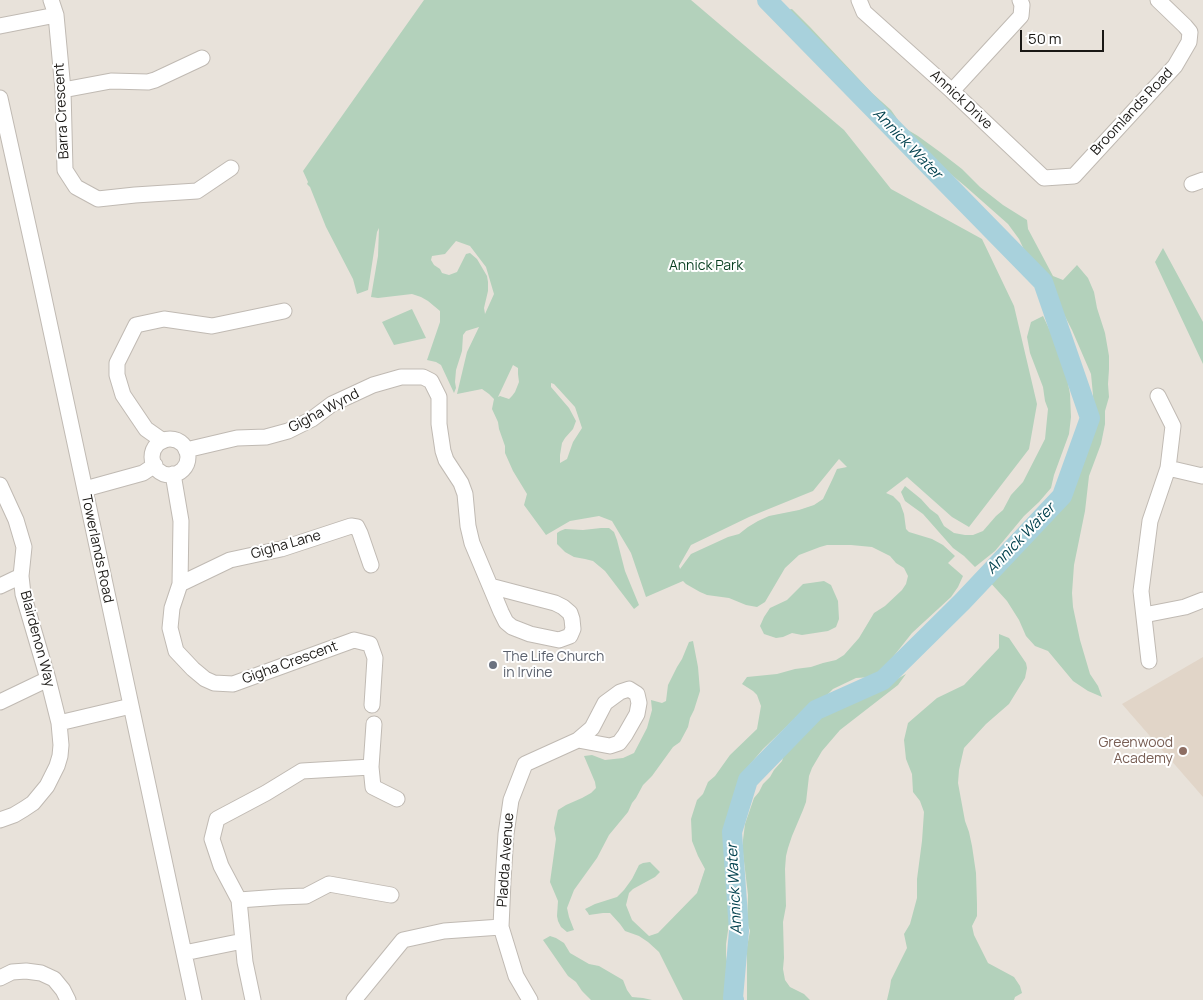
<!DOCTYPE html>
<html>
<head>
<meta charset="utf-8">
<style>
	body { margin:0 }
	#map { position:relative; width:1203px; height:1000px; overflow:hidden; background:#e8e2da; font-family:Manrope,sans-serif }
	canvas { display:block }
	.scale { position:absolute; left:1020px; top:30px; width:84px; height:22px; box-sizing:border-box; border:2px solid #1a1815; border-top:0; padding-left:6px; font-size:15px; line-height:18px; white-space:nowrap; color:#1a1815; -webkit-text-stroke:4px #fff; paint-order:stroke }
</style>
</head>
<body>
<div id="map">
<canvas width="1203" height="1000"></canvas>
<div class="scale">50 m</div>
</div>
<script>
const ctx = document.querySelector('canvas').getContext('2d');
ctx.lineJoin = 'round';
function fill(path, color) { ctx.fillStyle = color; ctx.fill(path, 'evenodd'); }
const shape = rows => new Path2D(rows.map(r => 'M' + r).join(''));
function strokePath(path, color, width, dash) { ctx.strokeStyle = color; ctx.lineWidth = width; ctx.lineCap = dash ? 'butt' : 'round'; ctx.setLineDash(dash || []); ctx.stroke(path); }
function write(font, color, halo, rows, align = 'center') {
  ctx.font = font + ' Manrope,sans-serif'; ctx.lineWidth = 4; ctx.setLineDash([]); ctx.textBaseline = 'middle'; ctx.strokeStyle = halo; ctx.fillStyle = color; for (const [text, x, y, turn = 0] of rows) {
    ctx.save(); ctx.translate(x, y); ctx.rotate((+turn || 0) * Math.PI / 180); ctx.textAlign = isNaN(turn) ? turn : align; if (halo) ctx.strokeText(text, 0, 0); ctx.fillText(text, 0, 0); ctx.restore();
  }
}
fill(shape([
	[1203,657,1203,797,1122,704]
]), '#e1d5c8');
fill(shape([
	[424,0,691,0,844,130,891,189,982,239,1014,306,1037,404,1029,449,969,527,952,517,907,477,886,493,893,496,900,503,904,514,906,529,909,532,932,539,943,545,955,556,948,563,963,576,958,587,951,597,912,633,881,672,872,677,856,678,833,689,825,697,812,702,786,727,763,749,747,768,736,793,732,800,727,837,728,846,728,866,726,879,728,891,730,917,726,944,726,956,729,972,728,983,728,1000,683,1000,659,952,648,942,639,936,625,931,620,924,610,913,603,913,589,915,588,913,585,909,595,904,617,897,624,890,632,879,639,865,643,863,650,862,660,872,655,877,633,889,629,893,626,905,632,920,649,936,658,933,697,893,705,869,698,856,692,841,691,819,697,800,703,794,708,782,715,776,730,755,757,729,761,706,757,695,753,691,742,684,747,677,777,674,795,669,811,667,823,663,836,660,844,655,859,638,874,613,885,606,902,590,906,584,908,576,904,568,896,563,890,556,872,547,851,545,827,545,820,547,799,555,785,568,765,602,757,607,746,605,729,598,707,595,700,592,686,584,683,581,646,597,631,553,612,521,599,516,570,521,546,535,524,505,527,494,513,471,505,453,505,446,499,429,498,422,492,409,494,399,489,394,482,389,457,394,467,352,479,327,466,331,463,335,462,351,456,370,455,382,456,388,454,393,441,365,436,362,427,360,440,322,440,311,428,301,421,297,412,294,378,298,371,297,378,256,379,228,377,232,368,290,357,294,353,279,326,227,310,187,307,184,308,182,303,171],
	[456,241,470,246,486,267,494,294,485,314,484,308,488,291,488,282,487,276,477,259,470,253,466,254,457,272,449,275,442,273,440,269,434,265,431,260,432,256,445,254],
	[513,365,518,368,518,374,519,382,515,392,512,396,509,399,500,396,498,397],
	[551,383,554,384,575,407,582,428,573,442,567,459,560,463,560,455,562,443,565,438,573,429,576,421,569,408,551,387],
	[839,459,847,467,837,469,833,478,823,499,814,505,799,510,769,516,758,521,748,527,739,534,728,537,691,554,680,569,679,566,691,545,749,517,813,491],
	[792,9,810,27,872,93,891,110,903,127,918,136,940,152,962,169,980,187,1003,205,1027,220,1028,229,1053,276,1063,280,1077,265,1088,278,1094,292,1097,308,1105,333,1109,356,1109,369,1108,384,1109,397,1105,411,1105,424,1101,444,1089,476,1085,511,1074,565,1072,593,1073,607,1080,640,1090,674,1098,686,1102,697,1088,691,1073,681,1048,651,1035,646,1026,636,1019,620,1007,601,988,580,1031,539,1060,506,1072,489,1085,460,1094,430,1093,395,1091,374,1072,330,1053,293,1048,296,1051,292,1041,280,1027,256,1019,239,1008,224,965,186,947,171,931,155,887,123,814,49,796,35,791,25,779,20,771,12],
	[1163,248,1203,322,1203,364,1155,262],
	[412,309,426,338,394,345,382,322],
	[1043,316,1052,335,1067,378,1070,394,1071,417,1069,434,1054,475,1051,488,1039,502,1024,516,995,551,975,567,964,556,953,548,923,514,905,501,901,492,905,486,921,499,930,509,938,515,944,526,954,533,965,535,973,535,983,531,996,516,1003,510,1011,495,1023,482,1045,439,1048,409,1045,401,1043,387,1030,353,1027,337,1031,322],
	[601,528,609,528,614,532,617,540,625,571,639,605,634,609,605,571,593,561,585,559,574,557,565,552,557,544,557,533,560,531,565,529,583,530],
	[824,581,831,585,838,601,839,619,836,627,828,631,802,635,792,633,783,637,776,638,764,634,760,626,764,617,770,608,787,600,803,584],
	[999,634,1009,638,1026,663,1027,668,1025,678,1009,704,986,724,964,748,959,770,958,783,965,821,969,832,972,846,976,873,977,904,977,916,972,926,974,935,988,963,1014,977,1020,986,1022,993,1015,997,1014,1000,887,1000,890,987,891,980,907,948,904,934,910,924,917,898,917,879,922,841,924,812,920,801,913,792,912,774,906,759,904,740,908,723,937,698,964,685,999,648],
	[693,641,698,667,700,691,694,710,690,718,688,727,680,742,673,747,652,776,643,785,636,798,632,803,628,812,609,835,597,858,574,890,567,908,569,917,574,930,567,932,561,927,558,921,557,916,558,901,550,882,556,839,554,828,558,810,566,805,582,798,591,793,596,788,595,782,584,756,592,755,605,760,623,758,634,753,647,728,652,710,651,700,662,703,666,701,668,685,677,667,682,659,689,642],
	[906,674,898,685,840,730,822,751,812,768,809,776,806,802,803,810,792,836,788,848,786,856,785,869,786,906,783,922,784,958,783,969,785,980,790,987,804,994,810,1000,747,1000,747,947,750,931,747,922,748,895,743,853,743,840,745,824,754,798,759,792,763,784,770,777,774,770,782,761,787,745,815,724,823,716,832,710,865,691,888,684],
	[550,936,556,938,564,943,570,953,589,964,599,966,623,980,627,990,632,997,643,998,652,1000,591,1000,582,991,576,982,568,976,543,940]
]), '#b3d1bb');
strokePath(shape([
	[734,1000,733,998,739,931,732,832,748,780,816,710,883,680,962,602,1062,496,1090,418,1043,282,767,0]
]), '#a8d1dc', 20);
const minor = shape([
	[51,0,56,15,63,90,65,170,76,187,98,199,135,195,197,191,231,168],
	[859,0,864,12,952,91,1044,178,1074,176,1175,66,1189,42,1190,32,1185,26,1158,0],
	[0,26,56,15],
	[63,90,111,81,148,82,155,80,202,58],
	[952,91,1021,16,1022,5,1020,0],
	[0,98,38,270,194,1000],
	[1192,184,1203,180],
	'152 457a18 18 0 1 1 36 0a18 18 0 1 1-36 0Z',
	[163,441,146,429,123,395,117,375,117,363,136,325,164,319,212,326,284,311],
	[186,450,237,438,266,437,288,431,312,419,332,404,373,385,401,377,423,377,431,381,439,397,439,424,443,451,446,460,461,483,465,494,468,526,472,543,501,612,506,622,512,627,530,634,559,640,570,636,573,629,572,619,570,613,563,607,555,603,490,586],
	[1168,468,1202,476,1203,475],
	[173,474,181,521,180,584,172,608,170,628,176,651,193,669,205,679,214,683,233,684,354,640,370,644,375,658,372,705],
	[0,485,16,520,24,547,21,576,23,594,48,679,59,723,131,706],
	[85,489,143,473,155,465],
	[180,584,230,560,281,549,351,526,357,527,360,533,371,565],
	[0,586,21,576],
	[1144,615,1185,607,1203,600],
	[1149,661,1141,591,1150,521,1168,468,1173,426,1158,396],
	[0,702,48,679],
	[374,724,371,767,373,787,397,799],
	[0,820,14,815,24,809,33,803,47,786,57,766,60,756,61,745,59,723],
	[239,900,280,897,306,896,329,884,391,895],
	[184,953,243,941],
	[0,978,12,972,26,971,41,973,54,979,63,990,68,1000],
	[253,1000,245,962,239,900,221,866,212,839,217,819,266,793,302,771,371,767],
	[354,1000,403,940,444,931,501,927],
	[530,1000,516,976,501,927,503,881,506,834,511,800,525,764,578,740,610,746,619,743,625,735,637,714,639,703,637,694,629,689,620,692,605,703,592,728,578,740]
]);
strokePath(minor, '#c0bab3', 17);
strokePath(minor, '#fff', 15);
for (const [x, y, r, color] of [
	[493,665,5,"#6b7280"],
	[1183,751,5,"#8d6e63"]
]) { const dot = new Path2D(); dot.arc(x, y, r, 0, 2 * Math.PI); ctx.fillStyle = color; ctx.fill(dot); strokePath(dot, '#fff', 2); }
write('14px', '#1a1815', '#fff', [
	["Annick Drive",961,100,43],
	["Barra Crescent",62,111,-93],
	["Broomlands Road",1132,112,-47],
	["Gigha Wynd",324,411,-28],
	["Gigha Lane",286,545,-16],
	["Towerlands Road",97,549,78],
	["Blairdenon Way",37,639,75],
	["Gigha Crescent",290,663,-20],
	["Pladda Avenue",506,860,-86]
]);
write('14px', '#063d1f', '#fff', [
	["Annick Park",706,266]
]);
write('14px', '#5b616d', '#fff', [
	["The Life Church",503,657],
	["in Irvine",503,673]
], 'left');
write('14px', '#785e54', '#fff', [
	["Greenwood",1173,743],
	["Academy",1173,759]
], 'right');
write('italic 15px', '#044350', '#fff', [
	["Annick Water",907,144,46],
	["Annick Water",1021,539,-46],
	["Annick Water",735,889,-93]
]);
</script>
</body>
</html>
